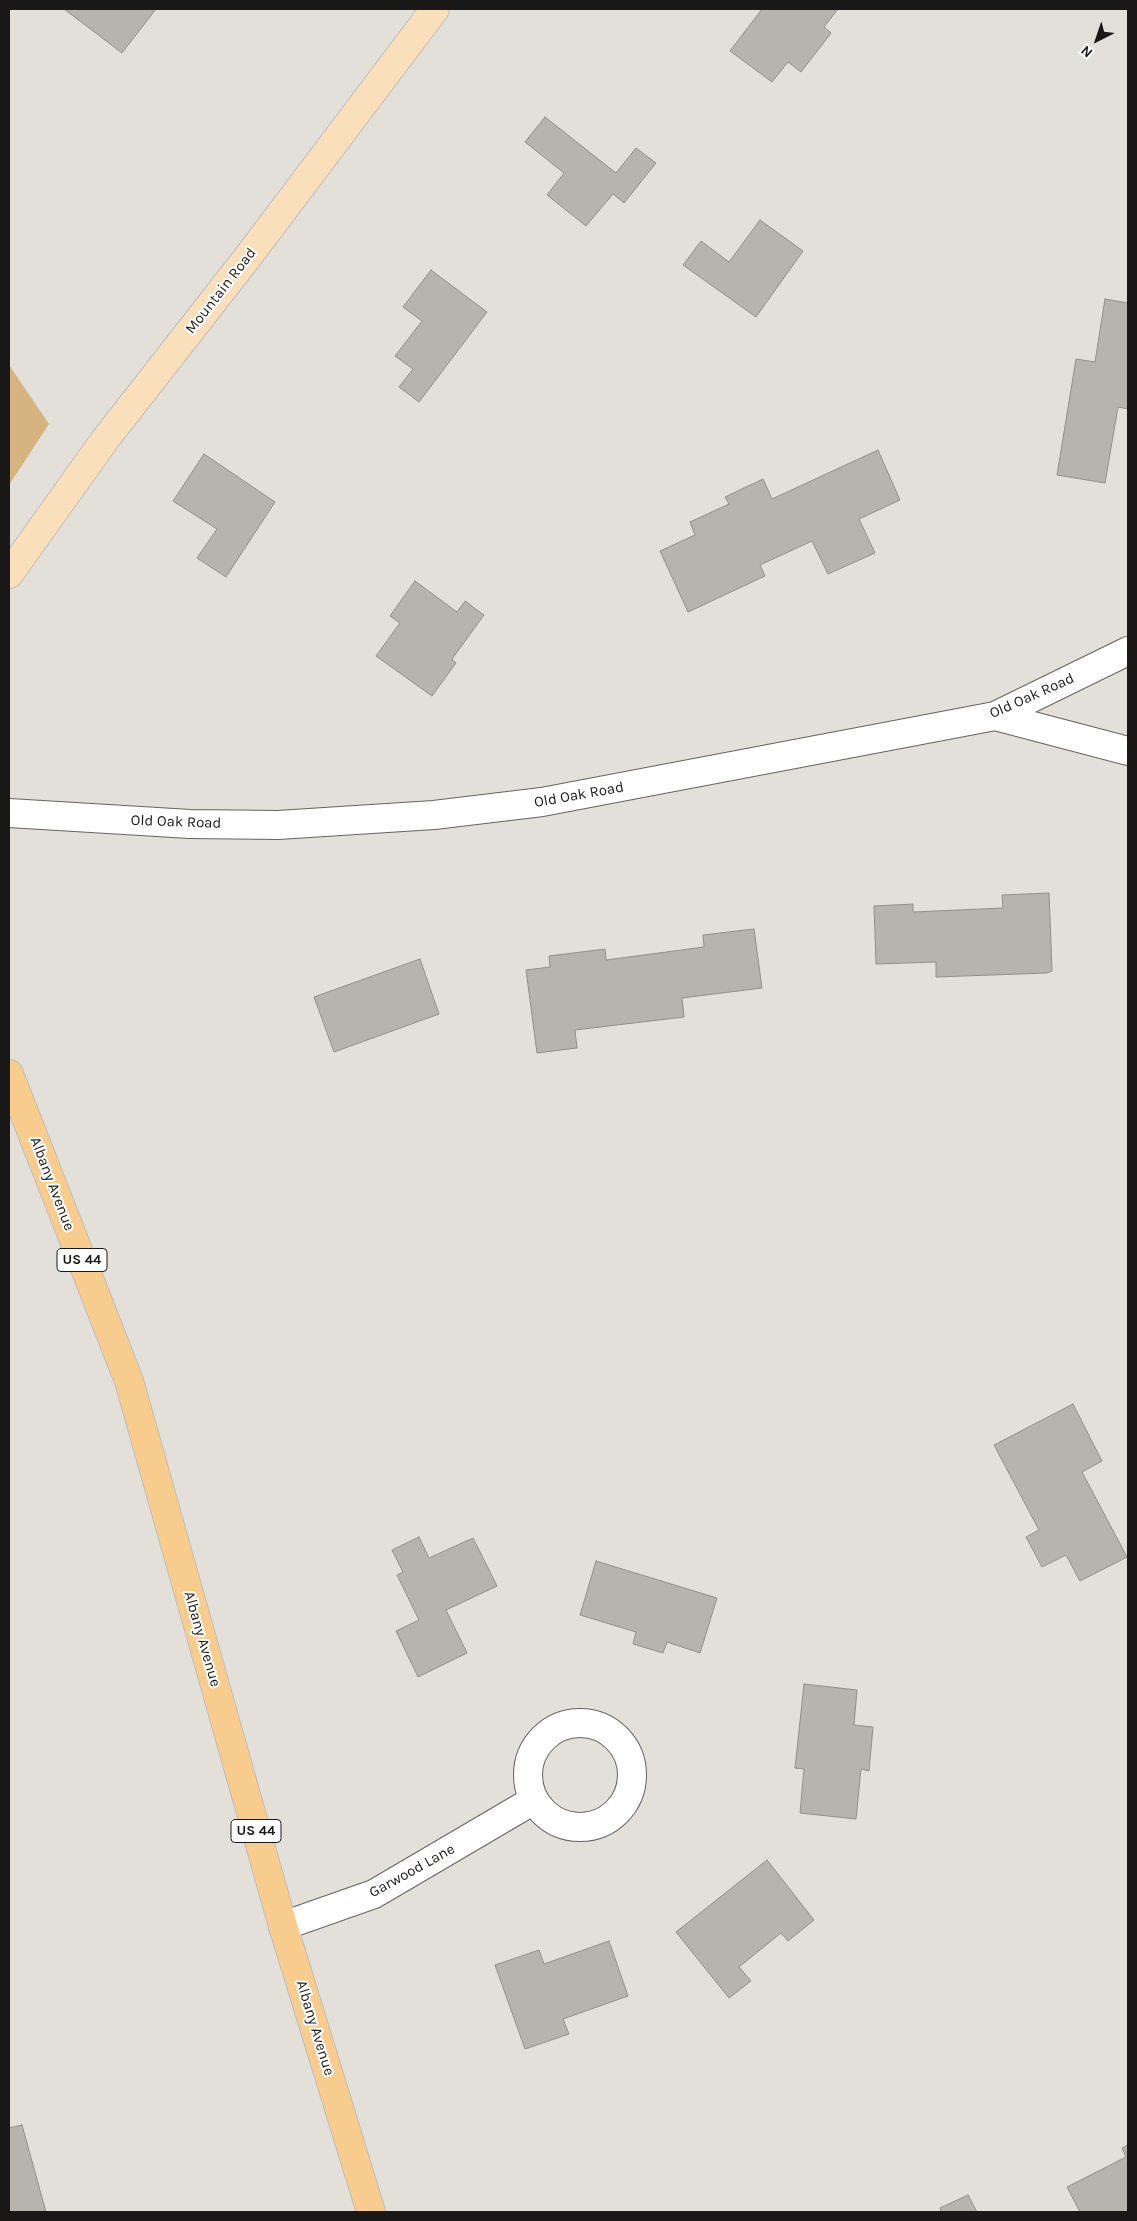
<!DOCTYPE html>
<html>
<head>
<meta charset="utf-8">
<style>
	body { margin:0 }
	#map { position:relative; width:1137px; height:2221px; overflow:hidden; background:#e3dfd9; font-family:Karla,sans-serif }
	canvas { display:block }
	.frame { position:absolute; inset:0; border:10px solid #191816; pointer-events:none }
	.north { position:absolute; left:1072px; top:15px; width:50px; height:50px; -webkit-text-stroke:4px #fff; paint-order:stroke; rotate:221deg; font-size:14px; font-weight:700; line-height:20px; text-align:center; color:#191816 }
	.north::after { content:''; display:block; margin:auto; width:18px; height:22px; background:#191816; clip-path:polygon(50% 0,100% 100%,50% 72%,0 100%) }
</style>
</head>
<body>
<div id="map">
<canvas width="1137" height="2221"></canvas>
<div class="frame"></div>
<div class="north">N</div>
</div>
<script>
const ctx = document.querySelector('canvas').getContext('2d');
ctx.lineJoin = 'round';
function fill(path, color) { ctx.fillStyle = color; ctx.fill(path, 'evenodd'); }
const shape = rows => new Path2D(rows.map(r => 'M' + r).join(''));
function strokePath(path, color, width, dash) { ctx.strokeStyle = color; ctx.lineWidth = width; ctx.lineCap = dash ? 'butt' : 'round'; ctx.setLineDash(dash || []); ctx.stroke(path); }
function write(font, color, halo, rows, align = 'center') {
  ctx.font = font + ' Karla,sans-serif'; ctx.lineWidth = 4; ctx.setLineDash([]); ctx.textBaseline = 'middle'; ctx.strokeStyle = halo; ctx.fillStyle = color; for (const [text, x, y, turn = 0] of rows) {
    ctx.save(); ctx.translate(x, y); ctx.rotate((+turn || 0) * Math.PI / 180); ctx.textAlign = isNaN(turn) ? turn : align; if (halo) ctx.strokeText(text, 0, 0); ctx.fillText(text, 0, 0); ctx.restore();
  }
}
fill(shape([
	[9,365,49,424,9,485]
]), '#d6b37f');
const building = shape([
	[64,9,156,9,122,53,64,9],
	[762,9,838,9,824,27,831,33,801,72,788,62,772,82,730,51,762,9],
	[545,117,616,173,636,148,656,163,624,203,613,194,586,226,547,195,564,173,525,142,545,117],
	[760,220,803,251,756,317,683,265,701,241,729,262,760,220],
	[431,270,487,312,419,402,399,387,413,369,395,356,422,321,403,307,431,270],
	[1105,299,1128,303,1128,409,1118,407,1105,483,1057,475,1076,359,1095,362,1105,299],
	[878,450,900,500,859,519,875,553,828,574,812,541,760,565,765,576,688,612,660,551,695,535,690,522,729,504,725,497,763,479,772,499,878,450],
	[204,454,275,502,226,577,197,558,217,529,173,501,204,454],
	[415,581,457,612,465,601,484,615,452,659,456,663,432,696,376,656,400,623,390,616,415,581],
	[1049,893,1052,971,1047,973,936,977,936,962,876,964,874,906,913,904,913,912,1003,908,1002,895,1049,893],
	[754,929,762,988,682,998,684,1017,575,1030,577,1048,537,1053,526,970,550,967,549,956,605,949,606,960,704,947,703,935,754,929],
	[420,959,439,1014,334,1052,314,997,420,959],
	[1073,1404,1102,1461,1082,1472,1127,1557,1080,1581,1066,1555,1042,1567,1026,1537,1039,1530,994,1445,1073,1404],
	[419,1537,429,1558,473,1538,497,1586,446,1610,467,1653,418,1677,396,1631,419,1620,397,1575,403,1572,392,1550,419,1537],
	[596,1561,717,1598,700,1653,667,1642,663,1653,633,1644,636,1632,580,1615,596,1561],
	[804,1684,857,1690,854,1725,873,1727,869,1771,861,1769,856,1819,800,1813,804,1769,795,1768,804,1684],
	[767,1860,814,1920,788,1941,781,1933,739,1967,751,1981,729,1998,676,1932,767,1860],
	[609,1941,628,1996,563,2019,569,2034,525,2049,495,1965,539,1950,544,1964,609,1941],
	[22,2125,46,2212,9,2212,9,2128,22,2125],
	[1128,2145,1128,2212,1080,2212,1067,2187,1126,2157,1122,2148,1128,2145],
	[968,2195,977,2212,941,2212,940,2208,968,2195]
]);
fill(building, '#b7b3ad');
strokePath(building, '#928f89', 1);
const minor = shape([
	[995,716,1128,751],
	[9,813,190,824,278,825,434,815,542,802,995,716,1128,651],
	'528 1775a52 52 0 1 1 104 0a52 52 0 1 1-104 0Z',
	[283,1926,374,1894,534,1800]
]);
const major = shape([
	[9,574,104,441,247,258,435,9]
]);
const highway = shape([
	[9,1074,129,1381,283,1926,371,2212]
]);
strokePath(minor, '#67635e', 30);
strokePath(major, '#bfbebe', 30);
strokePath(highway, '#bfbebe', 30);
strokePath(minor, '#fff', 28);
strokePath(major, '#fae0ba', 28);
strokePath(highway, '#f7cc8c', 28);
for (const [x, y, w] of [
	[82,1260,50],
	[256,1831,50]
]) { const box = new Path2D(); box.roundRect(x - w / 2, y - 11.5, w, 23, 4); ctx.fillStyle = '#fff'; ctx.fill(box); strokePath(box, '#191816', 1); }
write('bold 14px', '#191816', null, [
	["US 44",82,1260],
	["US 44",256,1831]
]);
write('15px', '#191816', '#fff', [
	["Mountain Road",221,291,-52],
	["Old Oak Road",1032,696,-24],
	["Old Oak Road",579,795,-10],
	["Old Oak Road",176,822,2],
	["Albany Avenue",52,1184,69],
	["Albany Avenue",202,1639,74],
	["Garwood Lane",412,1871,-29],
	["Albany Avenue",315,2028,73]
]);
</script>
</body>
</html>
